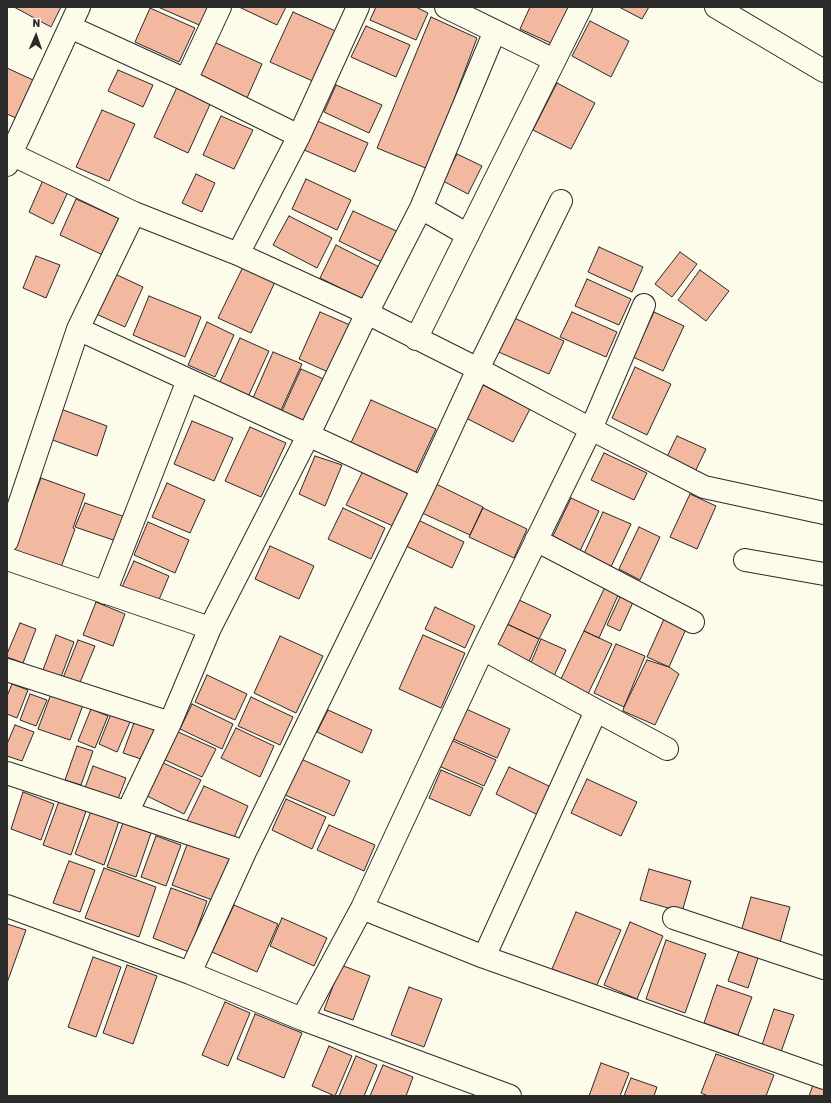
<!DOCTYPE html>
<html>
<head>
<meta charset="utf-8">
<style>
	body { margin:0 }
	#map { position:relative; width:831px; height:1103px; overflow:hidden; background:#fdfbea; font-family:Rubik,sans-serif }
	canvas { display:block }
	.frame { position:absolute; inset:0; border:8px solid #2b2b2b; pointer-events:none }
	.north { position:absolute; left:16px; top:16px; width:40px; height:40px; -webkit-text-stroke:3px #fdfbea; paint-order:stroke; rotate:2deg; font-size:11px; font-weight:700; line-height:16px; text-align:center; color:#2b2b2b }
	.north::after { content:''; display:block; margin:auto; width:14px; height:18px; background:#2b2b2b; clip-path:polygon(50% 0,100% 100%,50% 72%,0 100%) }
</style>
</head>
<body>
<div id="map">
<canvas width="831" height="1103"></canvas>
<div class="frame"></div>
<div class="north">N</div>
</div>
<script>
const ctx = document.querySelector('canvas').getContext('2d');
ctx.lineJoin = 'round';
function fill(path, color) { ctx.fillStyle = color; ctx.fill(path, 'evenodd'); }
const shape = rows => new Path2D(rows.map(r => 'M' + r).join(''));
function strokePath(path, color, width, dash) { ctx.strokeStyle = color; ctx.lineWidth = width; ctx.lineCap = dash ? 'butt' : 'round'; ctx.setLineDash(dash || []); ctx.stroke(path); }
const building = shape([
	[14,7,61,7,51,27,14,7],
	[158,7,215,7,206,28,158,7],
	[239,7,286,7,277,25,239,7],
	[376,7,416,7,428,13,416,40,370,20,376,7],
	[530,7,569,7,553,44,520,29,530,7],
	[619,7,649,7,642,19,619,7],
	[150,8,195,28,179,62,135,42,150,8],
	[293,12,340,33,317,83,270,62,293,12],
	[431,17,477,38,428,169,377,148,431,17],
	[590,21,629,41,611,77,572,56,590,21],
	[366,26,410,45,396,77,351,57,366,26],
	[214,42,262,64,247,98,199,76,214,42],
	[7,68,33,80,16,118,7,114,7,68],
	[118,70,153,85,143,107,108,91,118,70],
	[557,83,595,103,571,149,533,130,557,83],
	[178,85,212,100,188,153,154,137,178,85],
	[336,85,382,105,369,133,324,112,336,85],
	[102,110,135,124,109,181,76,167,102,110],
	[221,116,253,130,234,169,203,155,221,116],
	[315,120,368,143,355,172,302,149,315,120],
	[457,154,482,166,468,194,443,181,457,154],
	[196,174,215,183,202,212,182,203,196,174],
	[306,179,351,200,337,230,292,209,306,179],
	[43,180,68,192,53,224,29,212,43,180],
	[76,199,122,220,105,256,60,235,76,199],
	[353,211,405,235,390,266,339,241,353,211],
	[289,216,332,238,317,268,273,245,289,216],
	[336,245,385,270,369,302,320,278,336,245],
	[599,247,643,267,632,292,588,272,599,247],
	[680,252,697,264,672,297,655,284,680,252],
	[36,256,60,265,46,298,23,288,36,256],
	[243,267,275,282,251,333,218,318,243,267],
	[700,270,729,291,706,321,678,300,700,270],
	[115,274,143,287,125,327,96,314,115,274],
	[587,279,631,299,619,325,575,306,587,279],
	[149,296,201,317,185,357,133,335,149,296],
	[320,312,350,325,328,372,299,359,320,312],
	[572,312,617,332,606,357,560,337,572,312],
	[654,312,684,326,663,371,633,357,654,312],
	[510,316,564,341,549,374,494,350,510,316],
	[207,322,234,335,215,377,188,365,207,322],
	[240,338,269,351,248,397,219,384,240,338],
	[273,352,302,364,281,410,253,398,273,352],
	[635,367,671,384,647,435,612,418,635,367],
	[301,369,326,380,307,422,282,411,301,369],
	[483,385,530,409,513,442,466,418,483,385],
	[371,400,436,429,414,476,349,447,371,400],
	[58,408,107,426,97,456,47,438,58,408],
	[192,421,233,438,214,481,174,464,192,421],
	[250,427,286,443,261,497,225,481,250,427],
	[677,436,706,449,693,476,664,463,677,436],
	[604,453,647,473,634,500,591,480,604,453],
	[315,456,342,465,325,506,299,494,315,456],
	[363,471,409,492,393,526,346,505,363,471],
	[41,478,85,494,73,528,75,529,60,570,13,553,41,478],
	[167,483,205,500,190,533,152,517,167,483],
	[434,483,483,507,470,535,420,512,434,483],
	[690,494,716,506,697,549,670,537,690,494],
	[571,498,599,511,579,553,551,540,571,498],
	[85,503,128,518,119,542,75,527,85,503],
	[343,508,385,528,371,559,328,539,343,508],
	[483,508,527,529,514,558,469,537,483,508],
	[603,512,631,524,610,569,583,556,603,512],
	[416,519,464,542,452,568,404,545,416,519],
	[148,522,189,540,175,573,134,555,148,522],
	[639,527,660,537,640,580,619,569,639,527],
	[270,546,314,566,299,599,255,579,270,546],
	[134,561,169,576,158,602,122,587,134,561],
	[605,587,619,593,599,638,584,631,605,587],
	[621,595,634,600,620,631,607,625,621,595],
	[517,599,551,615,539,639,505,623,517,599],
	[96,602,125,614,113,646,83,635,96,602],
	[435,607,475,626,465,648,425,629,435,607],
	[664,619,686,629,669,667,647,657,664,619],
	[20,623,36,629,23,663,7,657,7,654,20,623],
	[505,623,539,639,527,666,492,647,505,623],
	[584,631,612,644,588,694,560,681,584,631],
	[56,635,74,642,61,677,43,670,56,635],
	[423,635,465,653,441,708,399,689,423,635],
	[280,636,323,656,296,713,254,693,280,636],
	[541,639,566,650,554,676,530,665,541,639],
	[78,640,95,646,79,685,63,678,78,640],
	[616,644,645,656,624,707,594,693,616,644],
	[647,660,669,667,679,674,655,725,623,711,624,707,647,660],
	[207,675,247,694,235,720,195,702,207,675],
	[12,684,28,690,17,718,7,714,7,696,12,684],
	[30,694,47,700,36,726,20,720,30,694],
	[51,694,83,705,70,740,38,729,51,694],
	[251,697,293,717,280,745,238,726,251,697],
	[192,704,233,724,222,749,180,729,192,704],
	[464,708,510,729,497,758,451,738,464,708],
	[91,709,108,716,95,748,78,741,91,709],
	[328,710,372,730,362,753,317,732,328,710],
	[111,714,130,722,117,752,99,744,111,714],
	[135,720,156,727,144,760,123,753,135,720],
	[15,725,34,732,22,761,7,756,7,744,15,725],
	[236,728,274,746,260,777,221,758,236,728],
	[176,731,216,749,202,777,163,759,176,731],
	[451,740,496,760,484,786,439,766,451,740],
	[77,746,93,751,81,785,65,780,77,746],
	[301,759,350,781,334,816,285,795,301,759],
	[161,762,201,780,184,814,145,795,161,762],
	[93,766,126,778,118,799,85,788,93,766],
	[509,767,551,787,538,815,496,794,509,767],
	[441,770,483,788,470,816,429,798,441,770],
	[587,779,637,802,621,836,571,813,587,779],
	[204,786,248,806,232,842,187,821,204,786],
	[23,792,54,804,41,840,11,829,23,792],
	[286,799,326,817,312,849,272,830,286,799],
	[59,801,86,811,71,855,43,845,59,801],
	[91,811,119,821,104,865,75,854,91,811],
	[123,823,151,833,136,877,107,867,123,823],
	[329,825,375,845,364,871,317,850,329,825],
	[156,836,181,845,166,886,141,877,156,836],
	[188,842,231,858,215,901,172,885,188,842],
	[69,861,95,870,80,912,53,903,69,861],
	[104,868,156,887,139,937,85,918,104,868],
	[649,869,691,881,682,912,640,900,649,869],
	[171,888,207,901,189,952,153,938,171,888],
	[751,897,790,907,779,946,740,935,751,897],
	[234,905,278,924,257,972,212,952,234,905],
	[576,912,621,930,596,987,552,969,576,912],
	[282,918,327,938,314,966,270,946,282,918],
	[630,922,663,936,637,999,604,985,630,922],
	[7,924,26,930,7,983,7,924],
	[666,940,706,954,685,1013,646,999,666,940],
	[739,951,758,958,748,988,728,981,739,951],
	[93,957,121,967,96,1037,68,1027,93,957],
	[127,965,157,976,133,1044,103,1033,127,965],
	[341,965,370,976,353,1020,324,1010,341,965],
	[717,985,752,997,738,1035,704,1023,717,985],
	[409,987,442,999,424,1047,391,1035,409,987],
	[225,1002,250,1013,228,1066,202,1055,225,1002],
	[774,1009,794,1015,781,1052,762,1045,774,1009],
	[255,1014,302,1033,284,1078,237,1059,255,1014],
	[329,1046,352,1056,335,1096,312,1086,329,1046],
	[716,1054,774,1075,766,1096,708,1096,701,1093,716,1054],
	[356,1056,377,1065,364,1096,339,1096,356,1056],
	[601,1063,629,1073,620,1096,589,1096,601,1063],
	[383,1065,413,1077,406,1096,370,1096,383,1065],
	[631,1078,657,1087,654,1096,624,1096,631,1078],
	[813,1085,824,1089,824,1096,809,1096,813,1085]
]);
fill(building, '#f2b8a0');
strokePath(building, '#2b2b2b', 1);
const minor = shape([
	[446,7,554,60],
	[716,7,824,71],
	[70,27,186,80,299,136],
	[186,80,220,7],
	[11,154,134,213,238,254,367,313,478,369,591,429,704,487,824,513],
	[7,165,11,154,79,7],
	[421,208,468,235],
	[238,254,299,136,358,7],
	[78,329,423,488],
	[416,339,581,7],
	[536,540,693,622],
	[7,541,78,329,134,213],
	[7,559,210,628],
	[745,560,824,574],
	[105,593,188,380],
	[483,649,667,749],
	[7,670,170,723],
	[7,773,245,852],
	[127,813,170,723,210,628,308,436,367,313,421,208,495,31],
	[7,906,190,973,302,1019,510,1096],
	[362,908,484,957,824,1078],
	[674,918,824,968],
	[484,957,596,711],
	[190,973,245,852,423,488,478,369,561,201],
	[302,1019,362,908,483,649,591,429,644,305]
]);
strokePath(minor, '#2b2b2b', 24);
strokePath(minor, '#fdfbea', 22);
</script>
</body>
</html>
